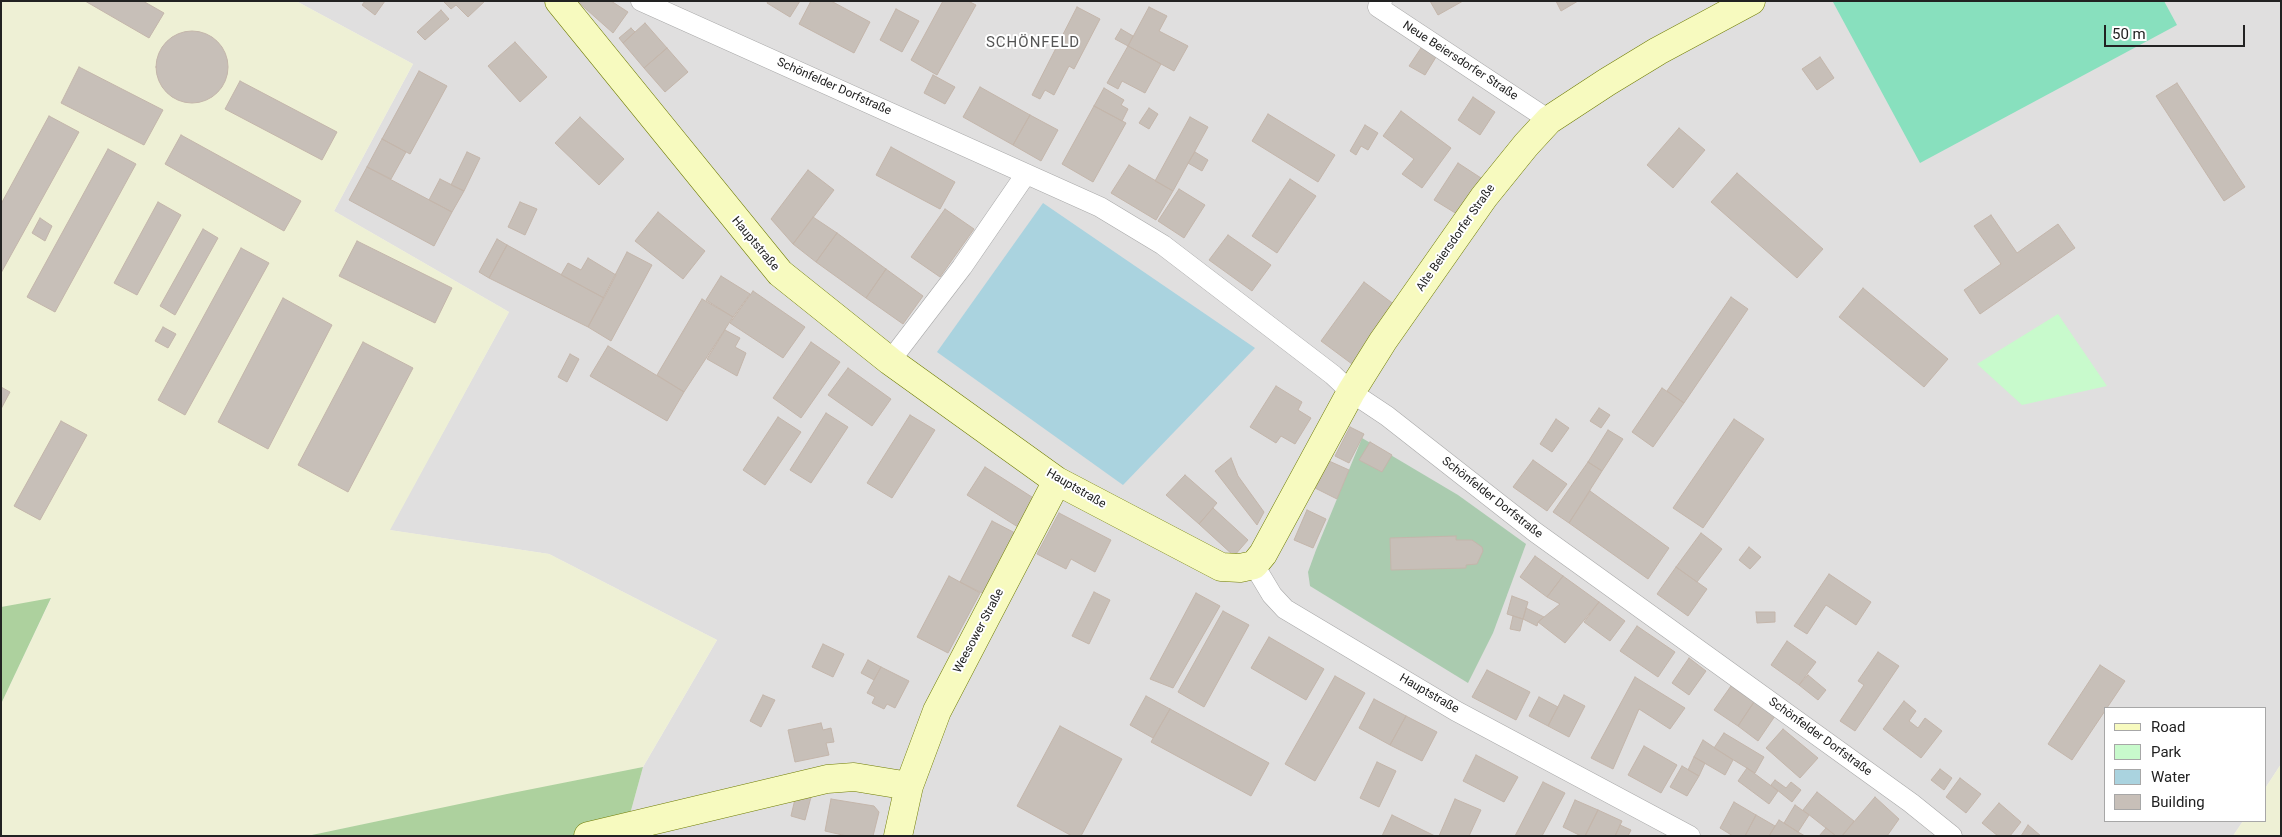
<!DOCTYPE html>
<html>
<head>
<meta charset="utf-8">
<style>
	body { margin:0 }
	#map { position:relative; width:2282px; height:837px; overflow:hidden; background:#f2efe9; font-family:Roboto,sans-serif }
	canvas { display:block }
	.frame { position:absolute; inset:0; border:2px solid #222; pointer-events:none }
	.legend { position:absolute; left:2104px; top:707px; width:162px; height:115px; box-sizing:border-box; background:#fff; border:1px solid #a7a7a7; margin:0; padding:6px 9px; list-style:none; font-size:15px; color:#222 }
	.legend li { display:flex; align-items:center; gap:10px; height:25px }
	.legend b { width:25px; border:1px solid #a7a7a7 }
	.scale { position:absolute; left:2104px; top:25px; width:141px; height:22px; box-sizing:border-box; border:2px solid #222; border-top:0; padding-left:6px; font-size:15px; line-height:18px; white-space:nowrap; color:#222; -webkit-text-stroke:4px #fff; paint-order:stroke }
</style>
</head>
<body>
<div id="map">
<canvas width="2282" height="837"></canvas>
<div class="frame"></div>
<ul class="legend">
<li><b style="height:6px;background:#f7fabf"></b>Road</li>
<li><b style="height:14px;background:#c8facc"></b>Park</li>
<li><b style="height:14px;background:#aad3df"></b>Water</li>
<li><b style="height:14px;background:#c7bfb8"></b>Building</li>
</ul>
<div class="scale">50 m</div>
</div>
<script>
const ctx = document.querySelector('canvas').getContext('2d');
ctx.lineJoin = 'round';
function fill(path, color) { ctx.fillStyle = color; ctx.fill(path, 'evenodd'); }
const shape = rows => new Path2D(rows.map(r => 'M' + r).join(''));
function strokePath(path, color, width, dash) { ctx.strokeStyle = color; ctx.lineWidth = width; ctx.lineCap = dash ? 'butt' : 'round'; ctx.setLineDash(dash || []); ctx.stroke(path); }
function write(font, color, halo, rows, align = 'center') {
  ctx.font = font + ' Roboto,sans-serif'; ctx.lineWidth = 4; ctx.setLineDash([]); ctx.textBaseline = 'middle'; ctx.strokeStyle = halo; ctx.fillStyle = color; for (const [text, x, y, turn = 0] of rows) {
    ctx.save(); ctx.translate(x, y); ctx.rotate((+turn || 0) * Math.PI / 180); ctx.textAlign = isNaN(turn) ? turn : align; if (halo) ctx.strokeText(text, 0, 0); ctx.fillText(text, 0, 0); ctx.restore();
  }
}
fill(shape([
	[296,1,2281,1,2281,764,2266,787,2266,708,2106,708,2106,821,2243,821,2233,836,624,836,643,767,717,640,549,554,389,530,509,312,334,211,413,64]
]), '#e0dfdf');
fill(shape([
	[1,1,296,1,413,64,334,211,509,312,390,530,549,554,717,640,643,767,307,836,1,836,1,704,51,599,1,607],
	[2281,764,2281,836,2233,836,2243,821,2266,821,2266,787]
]), '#eef0d5');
fill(shape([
	[51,598,1,704,1,607],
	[643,767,624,836,307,836,507,794]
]), '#add19e');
fill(shape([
	[1362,438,1458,495,1526,544,1493,633,1468,683,1310,586,1308,572,1316,550]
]), '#aacbaf');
fill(shape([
	[2058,314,2107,386,2022,405,1977,364]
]), '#c8facc');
fill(shape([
	[1835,1,2164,1,2177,25,1920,163,1833,2]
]), '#88e0be');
fill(shape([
	[1043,203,1255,348,1123,485,937,352]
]), '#aad3df');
const building = shape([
	[85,1,143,1,164,13,149,38,85,1],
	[365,1,385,1,375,15,362,5,365,1],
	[443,1,485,1,468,17,456,5,451,9,443,1],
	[577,1,611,1,628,12,613,33,577,1],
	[768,1,800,1,790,17,767,3,768,1],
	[811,1,831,1,870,22,854,53,799,24,811,1],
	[943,1,968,1,976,5,937,75,911,60,943,1],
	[1430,1,1463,1,1438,15,1430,1],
	[1556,1,1578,1,1561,11,1556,1],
	[1077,7,1100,19,1074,69,1069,66,1054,95,1045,90,1040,99,1032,95,1077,7],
	[1149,7,1167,16,1159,31,1188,46,1174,71,1128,46,1149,7],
	[896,9,919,21,902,52,880,40,896,9],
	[441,10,449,19,425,40,417,32,441,10],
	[645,23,667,48,644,68,623,43,645,23],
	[631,28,635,32,623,43,619,38,631,28],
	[1121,29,1133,36,1128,46,1115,39,1121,29],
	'156 67a36 36 0 1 1 72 0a36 36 0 1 1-72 0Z',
	[515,42,547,77,520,102,488,66,515,42],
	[1128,46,1161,64,1145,93,1122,81,1118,89,1107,83,1128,46],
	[667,48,688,72,665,92,644,68,667,48],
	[1421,48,1436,57,1425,75,1409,66,1421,48],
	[1820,57,1834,78,1817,90,1802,69,1820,57],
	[79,67,163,110,144,145,61,103,79,67],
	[419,71,447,86,410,154,382,139,419,71],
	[933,75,955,87,945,104,924,93,933,75],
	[240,81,337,132,322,160,225,109,240,81],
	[2177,83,2245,187,2224,201,2156,96,2177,83],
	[980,87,1030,115,1013,145,963,117,980,87],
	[1104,88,1124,100,1121,105,1128,109,1122,121,1094,106,1104,88],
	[1473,97,1495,112,1480,135,1458,120,1473,97],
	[1094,106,1126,123,1093,182,1062,164,1094,106],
	[1149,108,1158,114,1149,129,1139,123,1149,108],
	[1401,111,1451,148,1422,188,1402,174,1414,159,1383,136,1401,111],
	[1268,114,1335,155,1318,182,1252,141,1268,114],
	[1030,115,1058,130,1041,161,1013,145,1030,115],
	[49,116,79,132,1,273,1,204,49,116],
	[580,117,624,159,599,185,555,143,580,117],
	[1190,117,1208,127,1173,191,1155,181,1190,117],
	[1365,125,1378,133,1368,150,1361,146,1356,155,1350,151,1365,125],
	[1679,128,1705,150,1673,188,1647,165,1679,128],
	[181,135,301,201,284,231,165,164,181,135],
	[382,139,406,152,391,179,367,167,382,139],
	[891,147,955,182,940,209,876,175,891,147],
	[108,149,136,164,55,312,27,297,108,149],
	[467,152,480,158,464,191,451,185,467,152],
	[1195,152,1208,160,1202,171,1188,163,1195,152],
	[1458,163,1481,178,1457,214,1434,200,1458,163],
	[1129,165,1173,191,1156,220,1111,193,1129,165],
	[367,167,452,212,434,246,349,200,367,167],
	[808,170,834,190,793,244,771,219,808,170],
	[1737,173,1823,249,1797,278,1711,202,1737,173],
	[440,179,464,191,452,212,429,200,440,179],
	[1290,179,1316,196,1277,253,1252,236,1290,179],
	[1179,189,1205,205,1184,238,1158,221,1179,189],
	[158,202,181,215,137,295,114,283,158,202],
	[520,202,537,209,525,235,508,227,520,202],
	[945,209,974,229,940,277,911,257,945,209],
	[658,212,705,251,683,279,635,241,658,212],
	[1991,215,2017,253,2058,224,2075,248,1980,314,1964,290,2001,264,1974,226,1991,215],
	[813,217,837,233,816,262,793,244,813,217],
	[40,218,52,226,45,241,32,233,40,218],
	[203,229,218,238,175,315,160,306,203,229],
	[837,233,886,269,866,298,816,262,837,233],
	[1228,235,1271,265,1252,291,1209,260,1228,235],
	[497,239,507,245,489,278,479,272,497,239],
	[357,241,452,288,435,323,339,276,357,241],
	[507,245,604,298,588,327,489,278,507,245],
	[241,248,269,263,185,415,158,400,241,248],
	[627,252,652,265,611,341,588,327,627,252],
	[588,258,616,275,604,298,561,275,568,263,581,270,588,258],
	[886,269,923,296,903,324,866,298,886,269],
	[721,276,750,294,733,317,706,300,721,276],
	[1364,282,1395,305,1352,364,1321,341,1364,282],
	[1863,288,1948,359,1924,387,1839,317,1863,288],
	[753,291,805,327,783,358,730,323,753,291],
	[1731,297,1748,309,1684,403,1667,391,1731,297],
	[283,298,332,325,268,449,218,422,283,298],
	[702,299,733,317,684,392,657,375,702,299],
	[163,327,176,334,168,348,155,341,163,327],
	[725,330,740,338,735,347,746,353,737,376,707,359,725,330],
	[363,342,413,368,348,492,298,465,363,342],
	[811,342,840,362,801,418,773,398,811,342],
	[608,346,684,392,667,421,590,376,608,346],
	[570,354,579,359,567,382,558,377,570,354],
	[848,368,891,399,872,426,828,395,848,368],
	[1276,386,1302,402,1298,410,1311,418,1295,444,1281,436,1276,443,1250,427,1276,386],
	[1,387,10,392,1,409,1,387],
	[1662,388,1684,403,1653,447,1632,432,1662,388],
	[1599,408,1610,415,1601,428,1590,421,1599,408],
	[826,413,848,427,811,483,790,470,826,413],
	[910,415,935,430,892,498,867,483,910,415],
	[778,417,801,432,765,485,743,470,778,417],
	[1556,419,1569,428,1552,452,1540,444,1556,419],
	[1734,419,1764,439,1703,528,1673,508,1734,419],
	[61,421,87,435,40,520,14,506,61,421],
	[1350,427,1364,434,1349,463,1335,456,1350,427],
	[1608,430,1623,439,1602,471,1588,462,1608,430],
	[1370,442,1392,455,1382,472,1359,460,1370,442],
	[1231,458,1238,476,1264,512,1257,525,1215,471,1231,458],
	[1533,460,1567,484,1547,511,1513,487,1533,460],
	[1329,461,1349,470,1337,499,1315,488,1329,461],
	[1588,462,1602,471,1569,523,1553,512,1588,462],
	[985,467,1035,499,1018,527,967,495,985,467],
	[1185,475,1217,503,1199,524,1166,495,1185,475],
	[1590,491,1669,548,1648,579,1569,523,1590,491],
	[1213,508,1248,540,1234,556,1199,524,1213,508],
	[1307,510,1326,519,1313,548,1294,540,1307,510],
	[1059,513,1111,540,1095,572,1071,559,1066,569,1037,554,1059,513],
	[992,521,1017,534,986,595,960,582,992,521],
	[1701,533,1722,549,1697,582,1676,567,1701,533],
	[1456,536,1456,540,1472,540,1482,547,1483,551,1477,564,1466,565,1466,568,1391,570,1390,538,1456,536],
	[1749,547,1761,557,1750,569,1739,560,1749,547],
	[1535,556,1563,576,1547,597,1520,577,1535,556],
	[1676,567,1707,589,1688,616,1657,594,1676,567],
	[1829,574,1871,602,1856,625,1826,605,1807,634,1794,626,1829,574],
	[949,576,980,593,948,653,917,637,949,576],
	[1563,576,1599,602,1565,643,1538,622,1560,604,1547,597,1563,576],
	[1094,592,1110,600,1089,644,1072,636,1094,592],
	[1196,593,1220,606,1173,688,1150,679,1196,593],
	[1512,596,1528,602,1523,619,1507,614,1512,596],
	[1599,602,1625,621,1610,641,1584,622,1599,602],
	[1526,608,1544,617,1538,622,1537,626,1523,619,1526,608],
	[1223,611,1249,625,1204,707,1178,692,1223,611],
	[1756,612,1775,612,1775,622,1757,623,1756,612],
	[1513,616,1523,619,1520,631,1510,629,1513,616],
	[1637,626,1675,652,1658,677,1620,651,1637,626],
	[1269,637,1324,669,1306,700,1251,668,1269,637],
	[1787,641,1816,662,1799,685,1771,665,1787,641],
	[823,644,844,654,833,677,812,667,823,644],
	[1878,652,1899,666,1855,731,1840,721,1864,685,1858,681,1878,652],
	[1689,658,1706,671,1689,695,1672,683,1689,658],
	[868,660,881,667,874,680,861,673,868,660],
	[2100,665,2125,681,2072,760,2048,744,2100,665],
	[881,667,909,681,895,708,887,704,884,709,872,703,875,697,867,693,881,667],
	[1487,670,1530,692,1516,720,1472,697,1487,670],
	[1808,675,1826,690,1818,700,1799,685,1808,675],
	[1335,676,1365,693,1315,781,1285,764,1335,676],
	[1635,677,1685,708,1670,729,1639,709,1613,769,1591,758,1635,677],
	[1731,686,1754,702,1738,726,1714,710,1731,686],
	[763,695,775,700,761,727,750,721,763,695],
	[1564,695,1585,706,1569,737,1548,726,1564,695],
	[1146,696,1170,709,1153,738,1130,725,1146,696],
	[1539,697,1558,707,1548,726,1529,716,1539,697],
	[1374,699,1406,716,1390,745,1359,728,1374,699],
	[1904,701,1916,711,1909,721,1918,728,1925,718,1942,731,1921,758,1883,729,1904,701],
	[1754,702,1775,716,1758,741,1738,726,1754,702],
	[1170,709,1269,763,1251,796,1151,742,1170,709],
	[1406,716,1437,732,1422,761,1390,745,1406,716],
	[821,723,823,730,831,728,834,742,826,743,829,755,795,762,788,730,821,723],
	[1060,726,1122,759,1081,836,1072,836,1017,806,1060,726],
	[1783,729,1818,758,1800,778,1766,748,1783,729],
	[1724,733,1764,757,1755,773,1714,748,1724,733],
	[1703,740,1733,760,1725,775,1694,757,1703,740],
	[1644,746,1677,765,1661,793,1628,775,1644,746],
	[1476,755,1518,777,1504,802,1463,781,1476,755],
	[1694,757,1705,763,1699,776,1688,770,1694,757],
	[1377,762,1396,771,1379,807,1360,798,1377,762],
	[1682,766,1699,776,1687,796,1670,787,1682,766],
	[1747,768,1778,791,1769,804,1738,781,1747,768],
	[1940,769,1952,778,1944,790,1931,780,1940,769],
	[1960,778,1981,794,1966,813,1946,797,1960,778],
	[1775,780,1786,788,1791,782,1801,790,1792,802,1771,785,1775,780],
	[1543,782,1565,793,1542,836,1515,836,1543,782],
	[1817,792,1854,821,1842,836,1836,836,1803,810,1817,792],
	[811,797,805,820,791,816,795,799,811,797],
	[1875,797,1899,819,1887,836,1842,836,1875,797],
	[831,799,874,806,879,812,873,836,847,836,825,831,831,799],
	[1455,799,1481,810,1469,836,1439,836,1455,799],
	[1575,800,1598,810,1585,836,1581,836,1563,827,1575,800],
	[1734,802,1756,815,1745,836,1733,836,1720,828,1734,802],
	[1999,803,2021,822,2010,836,1998,836,1982,823,1999,803],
	[1795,805,1809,815,1798,832,1784,823,1795,805],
	[1598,810,1622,821,1615,836,1585,836,1598,810],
	[1392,815,1435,836,1382,836,1392,815],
	[1756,815,1775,826,1769,836,1745,836,1756,815],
	[1779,820,1798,832,1805,836,1769,836,1779,820],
	[1620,825,1631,830,1628,836,1615,836,1620,825],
	[2028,825,2041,836,2021,836,2028,825],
	[1826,828,1836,836,1819,836,1826,828]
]);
fill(building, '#c7bfb8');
strokePath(building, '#c4b6ab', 1);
const minor = shape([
	[641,1,1100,207,1163,245,1333,375,1351,392,1387,416,1535,532,1911,803,1952,836],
	[1382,1,1378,7,1549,120],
	[890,361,962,267,1026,174],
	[1254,565,1272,595,1285,609,1456,711,1690,836]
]);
const secondary = shape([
	[559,1,780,273,890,361,1057,481,1221,567,1240,568,1254,565,1263,554,1351,392,1383,341,1484,197,1526,145,1549,120,1607,82,1658,51,1751,1],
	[588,836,827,779,854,777,909,786],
	[898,836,909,786,937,711,1057,481]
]);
strokePath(minor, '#a9a9a9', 21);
strokePath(secondary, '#707d05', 29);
strokePath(minor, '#fff', 20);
strokePath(secondary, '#f7fabf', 28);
write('12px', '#222', '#fff', [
	["Neue Beiersdorfer Straße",1460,61,33],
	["Schönfelder Dorfstraße",834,87,24],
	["Alte Beiersdorfer Straße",1456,238,-55],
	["Hauptstraße",755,244,50],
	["Hauptstraße",1076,489,30],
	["Schönfelder Dorfstraße",1492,498,38],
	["Weesower Straße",979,631,-62],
	["Hauptstraße",1429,694,30],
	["Schönfelder Dorfstraße",1820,737,36]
]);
ctx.letterSpacing = '1px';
write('15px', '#555', '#fff', [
	["SCHÖNFELD",1033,43]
]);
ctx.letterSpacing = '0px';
</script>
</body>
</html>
